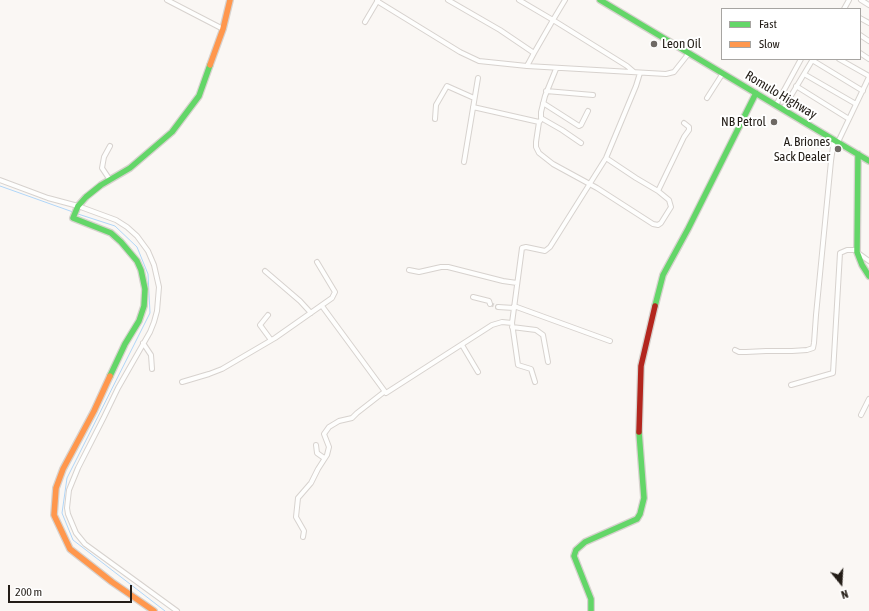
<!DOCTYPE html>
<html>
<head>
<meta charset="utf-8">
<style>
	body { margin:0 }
	#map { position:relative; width:869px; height:611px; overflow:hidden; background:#faf7f4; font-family:"Asap Condensed",sans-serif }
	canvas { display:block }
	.legend { position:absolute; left:721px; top:8px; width:140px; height:52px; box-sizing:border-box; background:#fff; border:1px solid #a7a5a2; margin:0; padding:5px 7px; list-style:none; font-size:12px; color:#231d17 }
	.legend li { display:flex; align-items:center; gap:8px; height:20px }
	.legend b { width:20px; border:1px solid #a7a5a2 }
	.north { position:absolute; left:821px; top:563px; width:40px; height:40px; -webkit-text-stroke:3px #fff; paint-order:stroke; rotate:162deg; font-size:11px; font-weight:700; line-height:16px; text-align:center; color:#231d17 }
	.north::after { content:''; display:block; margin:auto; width:14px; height:18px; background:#231d17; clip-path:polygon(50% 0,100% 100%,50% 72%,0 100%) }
	.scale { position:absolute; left:8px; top:585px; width:124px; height:18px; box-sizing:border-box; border:2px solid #231d17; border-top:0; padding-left:5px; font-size:12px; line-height:14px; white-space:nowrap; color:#231d17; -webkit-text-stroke:3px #fff; paint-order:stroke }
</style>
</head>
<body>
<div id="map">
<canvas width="869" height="611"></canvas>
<ul class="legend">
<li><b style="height:5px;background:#63d668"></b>Fast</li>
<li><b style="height:5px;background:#ff974d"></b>Slow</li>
</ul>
<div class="north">N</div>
<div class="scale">200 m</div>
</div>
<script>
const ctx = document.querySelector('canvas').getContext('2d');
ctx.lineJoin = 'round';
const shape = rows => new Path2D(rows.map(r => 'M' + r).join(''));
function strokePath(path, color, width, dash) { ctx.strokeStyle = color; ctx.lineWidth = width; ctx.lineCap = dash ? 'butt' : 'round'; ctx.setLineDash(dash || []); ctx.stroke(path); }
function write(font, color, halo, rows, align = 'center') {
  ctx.font = font + ' "Asap Condensed",sans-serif'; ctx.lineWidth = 4; ctx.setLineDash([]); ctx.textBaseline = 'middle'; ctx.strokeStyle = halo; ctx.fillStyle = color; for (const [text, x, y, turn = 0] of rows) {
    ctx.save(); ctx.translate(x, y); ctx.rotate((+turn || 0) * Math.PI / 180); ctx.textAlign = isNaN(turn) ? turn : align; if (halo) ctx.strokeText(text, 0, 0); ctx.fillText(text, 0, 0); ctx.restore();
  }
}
strokePath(shape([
	[0,186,73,212],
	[78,214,115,226,137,247,148,274,150,313,67,478,62,513,73,540,165,611]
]), '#b0d6f8', 1);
strokePath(shape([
	[490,304,498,307]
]), '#dad6d3', 4, [4, 2]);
const street = shape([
	[167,0,223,29],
	[448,0,500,30,534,53,553,20,519,0],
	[565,0,553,20,627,66,634,72],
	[861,0,869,5],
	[377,1,460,52,479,61,527,66],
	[844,9,849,0],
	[860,18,869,23],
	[365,22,378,0],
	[860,35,869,41],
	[534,53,527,66,666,74,674,72,689,53],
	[860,53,869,59],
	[839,59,869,76],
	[812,60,863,91],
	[556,69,545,96,541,112,541,118,562,130,581,143],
	[804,74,856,104],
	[796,86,849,119],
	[546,91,593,95],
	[707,98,723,73],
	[543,103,579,126,581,125,588,111],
	[776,105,801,59],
	[473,107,539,122,540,121],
	[783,109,813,59],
	[435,119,436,105,447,86,474,98],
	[539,122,536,142,536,147,539,153,553,164,597,188,653,224,658,225,661,223,671,207,669,200,658,191,636,178,606,158],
	[838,142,869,77],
	[110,146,104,157,102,168,110,180],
	[464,162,478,78],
	[0,180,48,198,78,206,116,220,127,227,137,236,148,251,154,265,159,287,157,311,154,322,150,332,118,388,104,417,78,468,69,490,67,508,68,514,76,533,85,544,177,611],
	[658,191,684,137,689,130,689,127,684,123],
	[858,253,869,261],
	[409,270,419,272,441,267,448,267,503,281,517,283],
	[265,271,300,301,311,313],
	[473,297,489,301,490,304],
	[322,306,386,393,492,325,502,322,512,323,522,248,526,247,545,251,550,247,606,158,636,86,640,73],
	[514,306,610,341],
	[498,307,514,308],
	[268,315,260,325,271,340],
	[512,323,518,365,531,369,535,382],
	[512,327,536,330,543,335,548,362],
	[143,343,151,355,152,369],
	[462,345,478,372],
	[735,350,739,352,746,352,766,351,792,351,807,350,813,348,814,343,816,315,831,161,834,140],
	[182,382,209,374,222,369,275,338,332,298,335,292,317,262],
	[791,385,833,373,840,253,847,250,857,250],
	[861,415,869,399],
	[316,445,317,453,324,458],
	[303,537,304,531,296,517,298,498,311,483,318,469,327,455,329,447,324,434,329,427,339,421,352,418,357,413,384,392]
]);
const fast = shape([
	[600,0,869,161],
	[858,154,857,252,862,265,869,276],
	[655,306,663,275,688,229,756,93],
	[110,376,125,344,139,321,144,306,145,289,141,270,137,261,121,242,111,233,73,218,78,206,86,197,101,185,130,168,172,132,199,96,210,65],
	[591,611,591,599,574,556,576,550,585,542,637,519,640,514,644,498,639,432]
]);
const slow = shape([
	[210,65,223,29,230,0],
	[110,376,94,411,63,469,56,488,54,515,70,549,112,582,154,611]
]);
const jam = shape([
	[639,432,641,366,655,306]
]);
strokePath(street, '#d7d2ce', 6);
strokePath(fast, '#d7d2ce', 8);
strokePath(slow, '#d7d2ce', 8);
strokePath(jam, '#d7d2ce', 8);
strokePath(street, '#fefefd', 4);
strokePath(fast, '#63d668', 5.5);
strokePath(slow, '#ff974d', 5.5);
strokePath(jam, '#b3261e', 5.5);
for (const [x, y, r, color] of [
	[654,44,4,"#6e6964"],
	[774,122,4,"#6e6964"],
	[838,149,4,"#6e6964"]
]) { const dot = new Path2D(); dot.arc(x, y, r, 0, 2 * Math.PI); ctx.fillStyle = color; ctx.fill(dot); strokePath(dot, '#fff', 1.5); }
write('13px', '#231d17', '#fff', [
	["Leon Oil",662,44,"left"],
	["NB Petrol",766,122],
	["A. Briones",830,142],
	["Sack Dealer",830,157]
], 'right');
write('13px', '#231d17', '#fff', [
	["Romulo Highway",781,95,31]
]);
</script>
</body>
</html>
